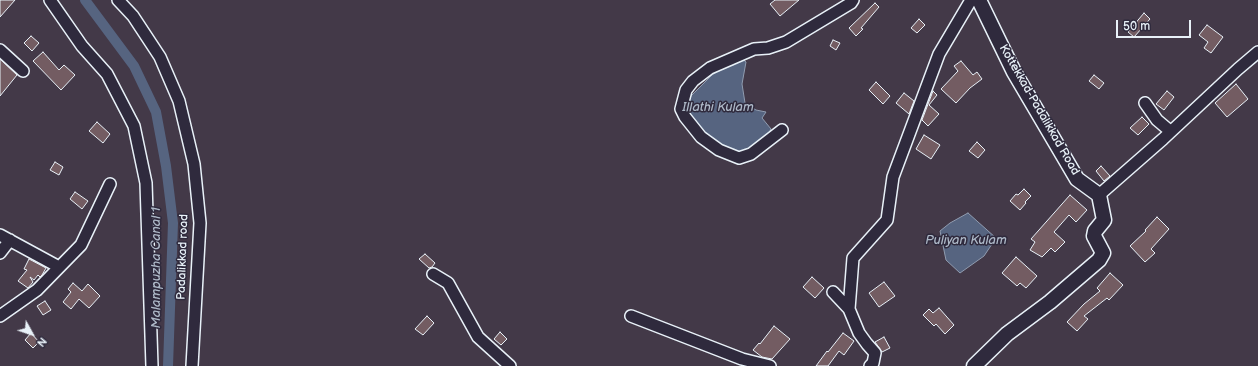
<!DOCTYPE html>
<html>
<head>
<meta charset="utf-8">
<style>
	body { margin:0 }
	#map { position:relative; width:1258px; height:366px; overflow:hidden; background:#433948; font-family:"Balsamiq Sans",sans-serif }
	canvas { display:block }
	.north { position:absolute; left:12px; top:314px; width:40px; height:40px; -webkit-text-stroke:3px #2f2a3d; paint-order:stroke; rotate:130deg; font-size:11px; font-weight:700; line-height:16px; text-align:center; color:#e8f1f8 }
	.north::after { content:''; display:block; margin:auto; width:14px; height:18px; background:#e8f1f8; clip-path:polygon(50% 0,100% 100%,50% 72%,0 100%) }
	.scale { position:absolute; left:1116px; top:20px; width:75px; height:18px; box-sizing:border-box; border:2px solid #e8f1f8; border-top:0; padding-left:5px; font-size:12px; line-height:14px; white-space:nowrap; color:#e8f1f8; -webkit-text-stroke:3px #2f2a3d; paint-order:stroke }
</style>
</head>
<body>
<div id="map">
<canvas width="1258" height="366"></canvas>
<div class="north">N</div>
<div class="scale">50 m</div>
</div>
<script>
const ctx = document.querySelector('canvas').getContext('2d');
ctx.lineJoin = 'round';
function fill(path, color) { ctx.fillStyle = color; ctx.fill(path, 'evenodd'); }
const shape = rows => new Path2D(rows.map(r => 'M' + r).join(''));
function strokePath(path, color, width, dash) { ctx.strokeStyle = color; ctx.lineWidth = width; ctx.lineCap = dash ? 'butt' : 'round'; ctx.setLineDash(dash || []); ctx.stroke(path); }
function write(font, color, halo, rows, align = 'center') {
  ctx.font = font + ' "Balsamiq Sans",sans-serif'; ctx.lineWidth = 3; ctx.setLineDash([]); ctx.textBaseline = 'middle'; ctx.strokeStyle = halo; ctx.fillStyle = color; for (const [text, x, y, turn = 0] of rows) {
    ctx.save(); ctx.translate(x, y); ctx.rotate((+turn || 0) * Math.PI / 180); ctx.textAlign = isNaN(turn) ? turn : align; if (halo) ctx.strokeText(text, 0, 0); ctx.fillText(text, 0, 0); ctx.restore();
  }
}
const water = shape([
	[740,57,746,62,742,84,745,103,756,110,766,112,762,118,771,129,767,136,740,156,715,142,683,115,691,96,712,75,740,57],
	[968,213,996,238,984,256,960,273,946,260,940,231,950,223,968,213]
]);
fill(water, '#566480');
strokePath(water, '#909cb0', 1);
strokePath(shape([
	[85,0,134,66,156,112,166,166,173,223,168,366]
]), '#566480', 10);
const building = shape([
	[0,0,15,0,0,17,0,0],
	[775,0,799,0,780,16,770,4,775,0],
	[875,3,879,7,861,28,863,29,856,36,849,28,875,3],
	[1144,13,1150,19,1134,37,1128,32,1144,13],
	[919,19,925,25,917,33,911,28,919,19],
	[1207,25,1223,37,1211,53,1204,48,1208,42,1199,35,1207,25],
	[31,36,39,43,32,51,24,43,31,36],
	[833,40,840,43,836,50,830,46,833,40],
	[43,52,59,70,64,65,75,75,61,90,33,61,43,52],
	[0,59,17,75,0,96,0,59],
	[961,61,973,75,977,72,982,79,970,88,956,103,941,89,958,71,954,66,961,61],
	[1094,75,1104,83,1099,89,1089,81,1094,75],
	[876,82,890,96,883,104,869,90,876,82],
	[1236,84,1248,99,1227,117,1215,103,1236,84],
	[933,91,937,95,929,105,939,114,928,126,922,120,933,91],
	[1167,91,1174,97,1164,110,1156,104,1167,91],
	[904,93,914,101,909,114,896,103,904,93],
	[1142,117,1149,124,1138,135,1130,128,1142,117],
	[97,122,110,134,103,143,89,131,97,122],
	[924,135,940,145,931,159,916,149,924,135],
	[977,142,985,150,978,158,969,151,977,142],
	[55,162,63,167,59,175,50,170,55,162],
	[1101,166,1110,176,1104,181,1096,171,1101,166],
	[1024,189,1031,196,1025,202,1026,203,1020,210,1010,201,1016,194,1018,195,1024,189],
	[75,192,88,201,82,209,70,199,75,192],
	[1070,195,1087,210,1076,222,1069,215,1054,232,1065,242,1055,252,1051,248,1042,257,1030,250,1035,242,1031,239,1070,195],
	[1157,217,1169,229,1151,249,1155,253,1145,262,1130,246,1146,231,1145,230,1157,217],
	[425,254,435,263,432,267,429,268,419,259,425,254],
	[1016,257,1037,276,1026,288,1020,283,1017,286,1002,273,1016,257],
	[29,259,46,268,42,275,40,277,38,275,34,280,30,277,33,282,28,288,18,281,27,270,24,269,29,259],
	[1110,273,1123,285,1109,300,1107,298,1084,316,1088,319,1077,331,1067,322,1084,304,1100,291,1097,288,1110,273],
	[812,277,824,288,815,298,803,287,812,277],
	[884,282,895,296,879,307,869,293,884,282],
	[73,283,82,291,88,284,100,296,89,308,79,299,71,309,63,302,71,292,68,289,73,283],
	[45,301,51,310,43,315,37,306,45,301],
	[939,308,954,325,945,334,936,324,934,326,923,315,929,309,933,313,939,308],
	[427,316,434,323,423,335,415,329,427,316],
	[774,326,790,339,772,359,762,357,753,350,759,343,760,344,774,326],
	[500,332,507,339,501,345,494,339,500,332],
	[31,333,39,342,33,348,25,340,31,333],
	[843,333,854,341,844,355,839,351,828,366,816,366,827,351,828,352,843,333],
	[884,337,890,348,882,352,880,349,875,342,884,337]
]);
fill(building, '#735c62');
strokePath(building, '#e8f1f8', 1);
const minor = shape([
	[50,0,82,46,107,74,134,126,146,183,152,366],
	[118,0,133,16,160,57,179,101,194,164,200,223,192,366],
	[0,50,23,71],
	[1145,103,1157,120,1170,131],
	[782,130,751,154,739,158,719,150,701,137,685,117,681,109,686,90,693,81,710,68,754,49,768,48,786,42,851,3,853,0],
	[1099,195,1163,139,1238,69,1258,52],
	[0,235,59,267],
	[0,253,10,240],
	[433,274,448,283,478,337,510,366],
	[833,292,849,309],
	[0,316,37,290,81,245,110,184],
	[631,316,742,359,770,366],
	[870,366,873,363,875,353,867,344,859,333,849,309,853,258,887,220,893,177,939,54,971,0]
]);
const major = shape([
	[974,366,1007,334,1050,302,1099,260,1103,253,1094,236,1095,231,1104,220,1099,195,1077,179,1014,72,979,0]
]);
strokePath(minor, '#e8f1f8', 14);
strokePath(major, '#e8f1f8', 17);
strokePath(minor, '#2f2a3d', 11);
strokePath(major, '#2f2a3d', 14);
write('12px', '#e8f1f8', '#2f2a3d', [
	["Kottekkad-Padalikkad Road",1039,110,60],
	["Padalikkad road",183,257,-88]
]);
write('italic 13px', '#aeb9c8', '#2f2a3d', [
	["Illathi Kulam",718,108],
	["Puliyan Kulam",966,241],
	["Malampuzha Canal 1",157,268,-90]
]);
</script>
</body>
</html>
